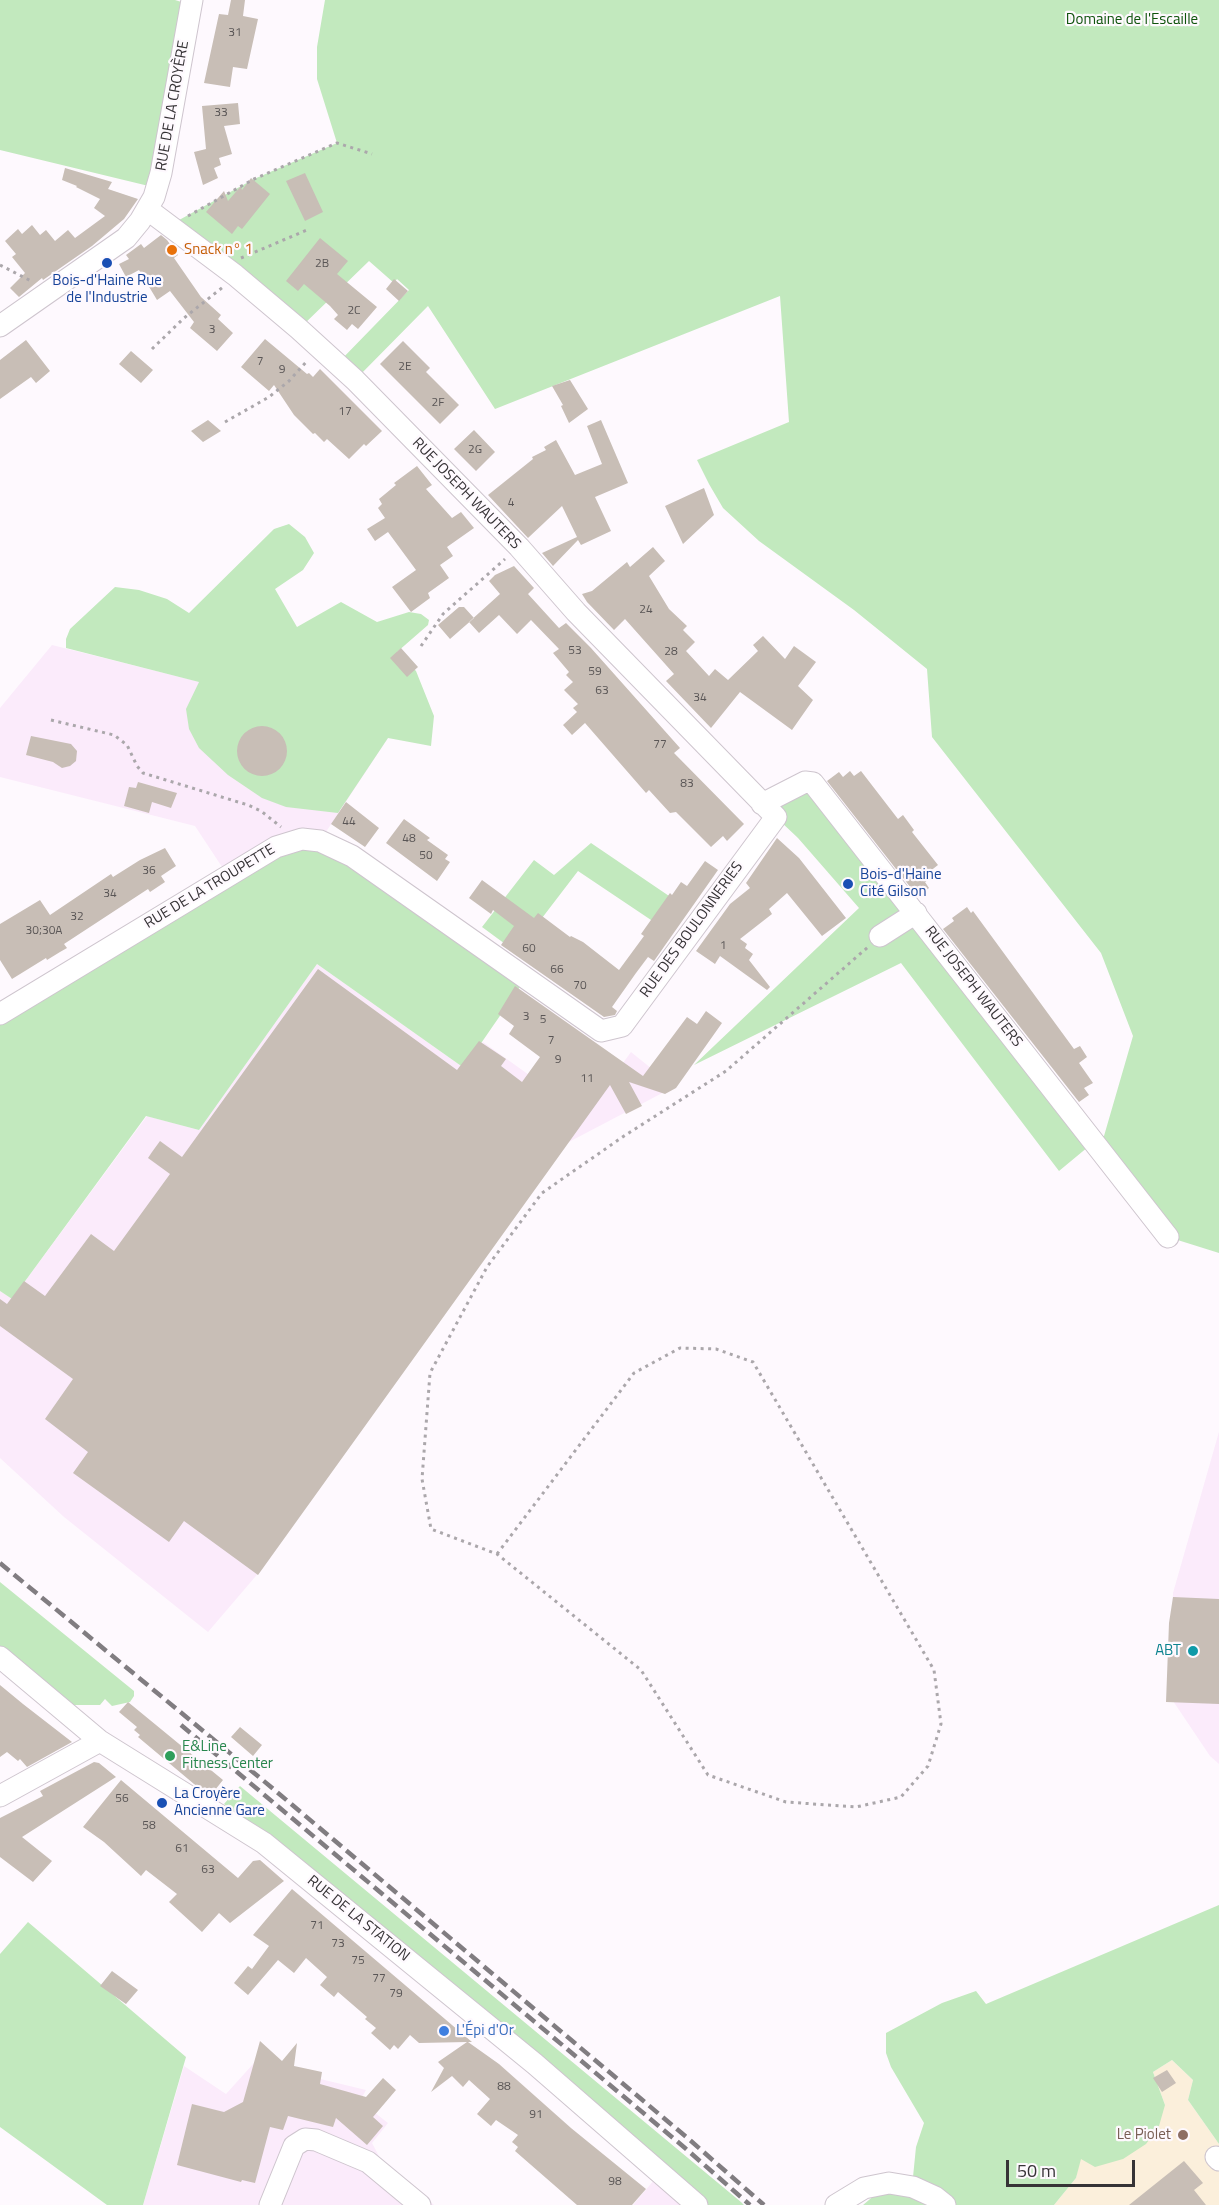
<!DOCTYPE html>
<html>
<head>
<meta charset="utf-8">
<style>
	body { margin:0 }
	#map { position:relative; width:1219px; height:2205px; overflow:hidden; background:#fef9fe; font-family:"Titillium Web",sans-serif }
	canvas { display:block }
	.scale { position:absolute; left:1006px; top:2160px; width:129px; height:27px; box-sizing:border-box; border:3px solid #363336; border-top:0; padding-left:8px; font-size:18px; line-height:21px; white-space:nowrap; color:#363336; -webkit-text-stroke:4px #fef9fe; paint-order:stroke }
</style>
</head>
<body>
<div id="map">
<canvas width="1219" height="2205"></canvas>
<div class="scale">50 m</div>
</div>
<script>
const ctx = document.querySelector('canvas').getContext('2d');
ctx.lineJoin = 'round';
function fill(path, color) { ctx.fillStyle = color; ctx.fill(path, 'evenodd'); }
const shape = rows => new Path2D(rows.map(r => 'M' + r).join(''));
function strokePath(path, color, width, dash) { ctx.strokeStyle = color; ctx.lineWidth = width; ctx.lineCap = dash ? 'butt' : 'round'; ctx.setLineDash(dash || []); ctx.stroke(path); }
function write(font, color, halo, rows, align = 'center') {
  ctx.font = font + ' "Titillium Web",sans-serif'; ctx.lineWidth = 4.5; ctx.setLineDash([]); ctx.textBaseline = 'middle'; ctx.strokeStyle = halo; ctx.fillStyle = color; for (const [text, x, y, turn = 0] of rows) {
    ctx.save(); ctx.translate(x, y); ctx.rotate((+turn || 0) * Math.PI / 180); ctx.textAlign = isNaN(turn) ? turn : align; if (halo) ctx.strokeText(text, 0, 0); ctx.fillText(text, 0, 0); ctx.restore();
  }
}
fill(shape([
	[52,645,200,682,388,738,320,841,228,876,195,826,0,777,0,708],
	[317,964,464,1068,483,1042,585,1115,631,1052,652,1069,670,1089,565,1144,261,1570,208,1632,64,1517,0,1458,0,1291,12,1299,147,1116,199,1130],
	[1219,1432,1219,1764,1210,1756,1171,1698,1173,1593],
	[254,2063,366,2090,360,2101,388,2123,372,2143,381,2160,434,2205,143,2205,184,2066,226,2094],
	[660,2173,697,2205,633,2205]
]), '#fbebfb');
fill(shape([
	[1172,2060,1193,2080,1188,2100,1219,2144,1219,2205,1054,2205,1076,2178,1080,2159,1165,2105,1153,2072]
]), '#fbefdb');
fill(shape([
	[0,0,175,0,191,5,157,188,0,150],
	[325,0,1219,0,1219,1253,1168,1237,1094,1142,1059,1171,901,963,694,1065,859,908,798,838,762,804,805,782,1094,1142,1104,1136,1133,1036,1101,953,932,737,927,669,854,610,759,541,723,508,709,484,697,460,789,422,780,296,495,409,428,306,355,380,337,364,409,290,397,279,394,283,369,261,299,329,170,225,254,179,337,143,317,79,317,47],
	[289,524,305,537,314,553,303,570,275,589,297,627,341,602,377,622,409,612,421,614,429,620,428,625,397,652,416,671,434,716,431,746,388,738,338,813,286,807,262,798,228,775,199,748,189,729,186,709,199,682,66,648,66,639,70,629,115,587,139,590,167,599,189,613,274,529],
	[320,841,526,978,464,1068,317,964,199,1130,146,1116,12,1299,0,1291,0,1014,276,847],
	[591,843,672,898,654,922,578,871,516,952,482,927,534,860,554,875],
	[0,1582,134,1691,134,1696,130,1702,112,1706,105,1699,100,1705,72,1705,0,1657],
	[240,1786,741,2202,744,2205,697,2205,224,1804],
	[1219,1905,1219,2144,1188,2100,1193,2080,1172,2060,1153,2072,1165,2105,1159,2126,1146,2144,1123,2159,1095,2167,1081,2159,1076,2178,1054,2205,863,2205,889,2183,912,2187,916,2147,924,2123,891,2067,886,2053,886,2033,942,2003,976,1991,986,2004],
	[28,1922,186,2057,143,2205,107,2205,0,2127,0,1954]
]), '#c2e9be');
fill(shape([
	[231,0,245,0,243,16,258,19,247,69,233,67,230,87,204,83,219,14,228,15],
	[238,103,240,124,224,126,232,154,219,158,221,165,214,168,218,178,203,185,194,152,206,149,202,106],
	[65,168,112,182,108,189,138,199,124,219,92,246,43,280,42,278,19,297,10,288,25,273,12,257,16,254,5,241,18,229,22,234,32,225,40,235,46,230,55,241,68,230,75,238,105,216,94,208,100,199,76,187,77,186,62,180],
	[305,173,323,212,305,221,286,181],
	[251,178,270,194,242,229,238,226,232,234,206,212,224,191,228,201,241,186,242,190],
	[161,235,167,240,178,255,174,258,201,297,221,315,218,319,233,333,217,351,190,328,194,322,170,291,157,300,139,270,126,277,119,264,129,259,126,255,141,244,144,248],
	[320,238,348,261,337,274,377,307,358,329,352,324,347,330,334,319,338,315,330,306,304,284,298,291,286,281],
	[394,279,408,291,399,301,386,289],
	[265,339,307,374,309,373,313,377,320,369,382,431,366,446,364,444,349,459,327,439,324,442,315,433,313,434,294,415,274,385,269,391,241,367],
	[26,340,50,371,36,383,31,377,0,399,0,360],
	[403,341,430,368,426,372,459,405,440,424,380,364],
	[131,351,153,370,141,383,119,364],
	[570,380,588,409,569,423,561,406,563,405,552,386],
	[208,420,221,431,203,442,191,431],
	[601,420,628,483,595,497,611,531,581,545,578,540,553,566,542,553,577,537,562,506,528,538,488,495,533,459,532,457,546,450,544,447,556,440,575,475,602,464,587,426],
	[474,430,495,452,476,471,454,449],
	[417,466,432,485,426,489,443,508,452,518,461,512,474,528,447,547,453,556,440,565,449,578,428,593,430,598,411,612,392,587,416,570,388,532,375,541,367,529,385,518,378,508,382,504,379,499,396,485,394,483],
	[704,488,714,515,683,544,665,506],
	[653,547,665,561,649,576,669,609,687,626,683,630,695,642,686,651,709,676,715,669,728,680,758,651,753,645,763,636,785,659,794,646,816,662,798,686,813,700,792,730,740,692,711,728,666,681,674,674,625,619,614,630,587,602,582,594,592,591,627,562,630,567],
	[514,566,534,588,528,594,559,628,566,623,591,648,680,748,674,753,744,824,727,841,723,836,711,847,676,812,670,813,649,790,646,793,585,723,572,735,563,725,577,712,573,708,578,704,564,690,573,682,566,675,569,672,553,653,559,649,531,620,517,634,499,615,479,633,469,622,500,594,489,581,495,575],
	[459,607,464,607,474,618,450,639,438,625],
	[401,648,418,667,407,677,390,658],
	'237 751a25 25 0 1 1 50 0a25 25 0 1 1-50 0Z',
	[31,736,71,744,77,751,76,761,70,766,62,768,53,762,26,755],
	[850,771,854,776,861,771,898,819,903,815,914,830,912,832,938,865,929,872,933,877,925,882,929,888,918,897,827,781,839,772,843,777],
	[138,782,177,793,171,808,152,802,149,813,124,806,129,787,136,788],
	[346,802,379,828,365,847,331,824],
	[404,819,430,838,427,840,448,855,445,859,450,862,437,881,386,843],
	[777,838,799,858,846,918,822,936,787,893,769,909,772,914,740,939,747,944,745,948,753,954,749,960,770,987,767,990,720,956,715,964,696,951,730,904,750,888,746,883],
	[165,848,176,866,161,876,165,882,150,892,148,889,64,944,67,948,60,952,47,960,46,958,12,979,0,960,0,924,40,900,50,915,111,874,113,877,140,860],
	[705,861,718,870,654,961,648,957,636,973,612,1007,617,1011,615,1015,604,1017,501,945,514,926,493,910,491,914,469,898,482,880,534,918,538,913,570,937,571,936,583,942,619,970,644,936,641,934,670,893,672,895,681,882,687,886],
	[967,907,971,913,973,911,1074,1049,1080,1046,1087,1057,1079,1063,1093,1083,1084,1088,1089,1095,1079,1102,943,929,954,921,952,918],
	[318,969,457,1070,479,1041,506,1059,501,1066,522,1082,540,1057,509,1034,514,1026,498,1014,515,986,643,1076,687,1017,697,1024,706,1011,722,1023,676,1088,665,1094,629,1082,642,1106,626,1114,610,1085,258,1575,184,1521,169,1542,73,1473,88,1452,45,1419,73,1379,0,1326,0,1299,7,1304,24,1281,45,1296,91,1234,114,1251,170,1174,148,1158,152,1152,160,1141,182,1157],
	[1173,1597,1219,1599,1219,1704,1166,1702,1169,1623],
	[0,1685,23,1704,72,1742,27,1767,20,1759,18,1761,7,1752,0,1757],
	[128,1702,223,1780,211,1795,194,1784,138,1737,140,1735,134,1730,137,1727,119,1712],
	[240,1727,262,1745,253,1756,231,1737],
	[94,1762,99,1763,116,1777,22,1837,52,1861,33,1882,0,1857,0,1818,43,1796,40,1791],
	[121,1780,238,1878,253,1861,260,1860,284,1881,230,1923,219,1913,202,1932,169,1902,177,1894,146,1870,141,1876,104,1842,83,1827],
	[292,1889,472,2042,468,2042,499,2064,571,2128,646,2189,632,2205,577,2205,515,2151,518,2147,512,2142,518,2135,496,2120,491,2126,477,2114,490,2099,469,2080,463,2087,452,2076,431,2092,444,2068,438,2062,467,2042,419,2043,410,2035,398,2049,394,2045,390,2050,371,2033,376,2028,365,2019,367,2017,338,1992,334,1997,320,1985,327,1977,306,1958,294,1973,278,1960,248,1995,234,1983,248,1966,252,1969,269,1946,253,1935],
	[112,1971,138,1990,126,2004,100,1986],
	[260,2041,282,2061,297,2043,294,2066,322,2072,320,2084,366,2097,383,2078,396,2090,373,2117,383,2126,367,2145,336,2118,333,2127,288,2116,283,2130,270,2127,255,2183,242,2180,241,2182,177,2165,192,2104,224,2112,243,2102],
	[1167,2070,1176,2083,1162,2092,1153,2078],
	[1184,2161,1203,2183,1194,2190,1206,2205,1129,2205]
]), '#c8beb6');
const minor = shape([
	[0,326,126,238,140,221,154,197,161,173,192,0],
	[762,804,805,782,813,783,1168,1237],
	[880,936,916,913],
	[0,1014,276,847,302,839,320,841,352,856,601,1031,622,1026,776,817,576,612,519,547,355,380,299,329,235,275,147,209],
	[0,1657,100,1741,264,1843,535,2064,697,2205],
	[0,1796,100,1741],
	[1216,2157,1219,2160],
	[270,2205,294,2146,305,2139,316,2140,368,2162,420,2205],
	[836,2205,864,2188,889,2183,913,2187,935,2197,945,2205]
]);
strokePath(minor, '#cec5ce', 23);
strokePath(shape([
	[188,216,254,179,337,143,372,154],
	[241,258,307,230],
	[0,265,33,282],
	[152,349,184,318,223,287],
	[225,422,269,397,289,381,307,361],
	[421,646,443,614,505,559],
	[51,720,114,735,127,745,137,766,143,773,248,805,261,811,281,827],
	[497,1554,634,1373,680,1348,716,1349,753,1362,934,1670,941,1724,928,1766,901,1797,856,1807,786,1802,708,1775,641,1670,497,1554,431,1529,422,1479,430,1373,487,1267,542,1193,624,1136,726,1071,868,947]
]), '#aba7ab', 3, [3, 4.5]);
strokePath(minor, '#fff', 21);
strokePath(shape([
	[0,1563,271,1787,691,2141,764,2205],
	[181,1725,685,2148,750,2205]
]), '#817d81', 4.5, [12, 6]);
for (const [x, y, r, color] of [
	[172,250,6,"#e8710a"],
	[107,263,6,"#1a4fb4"],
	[848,884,6,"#1a4fb4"],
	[1193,1651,6,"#0f9aa8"],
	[170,1756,6,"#2e9e5b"],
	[162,1803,6,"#1a4fb4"],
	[444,2031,6,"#3f7fe0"],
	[1183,2135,6,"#8d6e63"]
]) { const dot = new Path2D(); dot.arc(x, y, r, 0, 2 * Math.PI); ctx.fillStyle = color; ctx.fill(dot); strokePath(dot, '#fef9fe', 2); }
write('12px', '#5a5656', null, [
	["31",235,33],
	["33",221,113],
	["2B",322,264],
	["2C",354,311],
	["3",212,330],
	["7",260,362],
	["2E",405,367],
	["9",282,370],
	["2F",438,403],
	["17",345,412],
	["2G",475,450],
	["4",511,503],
	["24",646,610],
	["53",575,651],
	["28",671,652],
	["59",595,672],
	["63",602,691],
	["34",700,698],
	["77",660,745],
	["83",687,784],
	["44",349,822],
	["48",409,839],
	["50",426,856],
	["36",149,871],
	["34",110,894],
	["32",77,917],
	["30;30A",44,931],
	["1",723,946],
	["60",529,949],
	["66",557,970],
	["70",580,986],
	["3",526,1017],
	["5",543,1020],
	["7",551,1041],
	["9",558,1060],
	["11",587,1079],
	["56",122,1799],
	["58",149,1826],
	["61",182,1849],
	["63",208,1870],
	["71",317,1926],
	["73",338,1944],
	["75",358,1961],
	["77",379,1979],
	["79",396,1994],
	["88",504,2087],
	["91",536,2115],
	["98",615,2182]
]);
write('15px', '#0e530c', '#fef9fe', [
	["Domaine de l'Escaille",1132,20]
]);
write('15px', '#363336', '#fef9fe', [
	["RUE DE LA CROYÈRE",173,106,-80],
	["RUE JOSEPH WAUTERS",466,494,46],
	["RUE DE LA TROUPETTE",210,887,-31],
	["RUE DES BOULONNERIES",692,930,-54],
	["RUE JOSEPH WAUTERS",973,987,52],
	["RUE DE LA STATION",358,1919,39]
]);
write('15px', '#c56008', '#fef9fe', [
	["Snack n° 1",184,250]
], 'left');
write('15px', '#164399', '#fef9fe', [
	["Bois-d'Haine Rue",107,281,"center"],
	["de l'Industrie",107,298,"center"],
	["Bois-d'Haine",860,875],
	["Cité Gilson",860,892],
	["La Croyère",174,1794],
	["Ancienne Gare",174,1811]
], 'left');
write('15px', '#0d838f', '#fef9fe', [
	["ABT",1181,1651]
], 'right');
write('15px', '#27864d', '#fef9fe', [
	["E&Line",182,1747],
	["Fitness Center",182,1764]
], 'left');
write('15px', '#366cbe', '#fef9fe', [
	["L'Épi d'Or",456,2031]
], 'left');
write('15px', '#785e54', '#fef9fe', [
	["Le Piolet",1171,2135]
], 'right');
</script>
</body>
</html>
